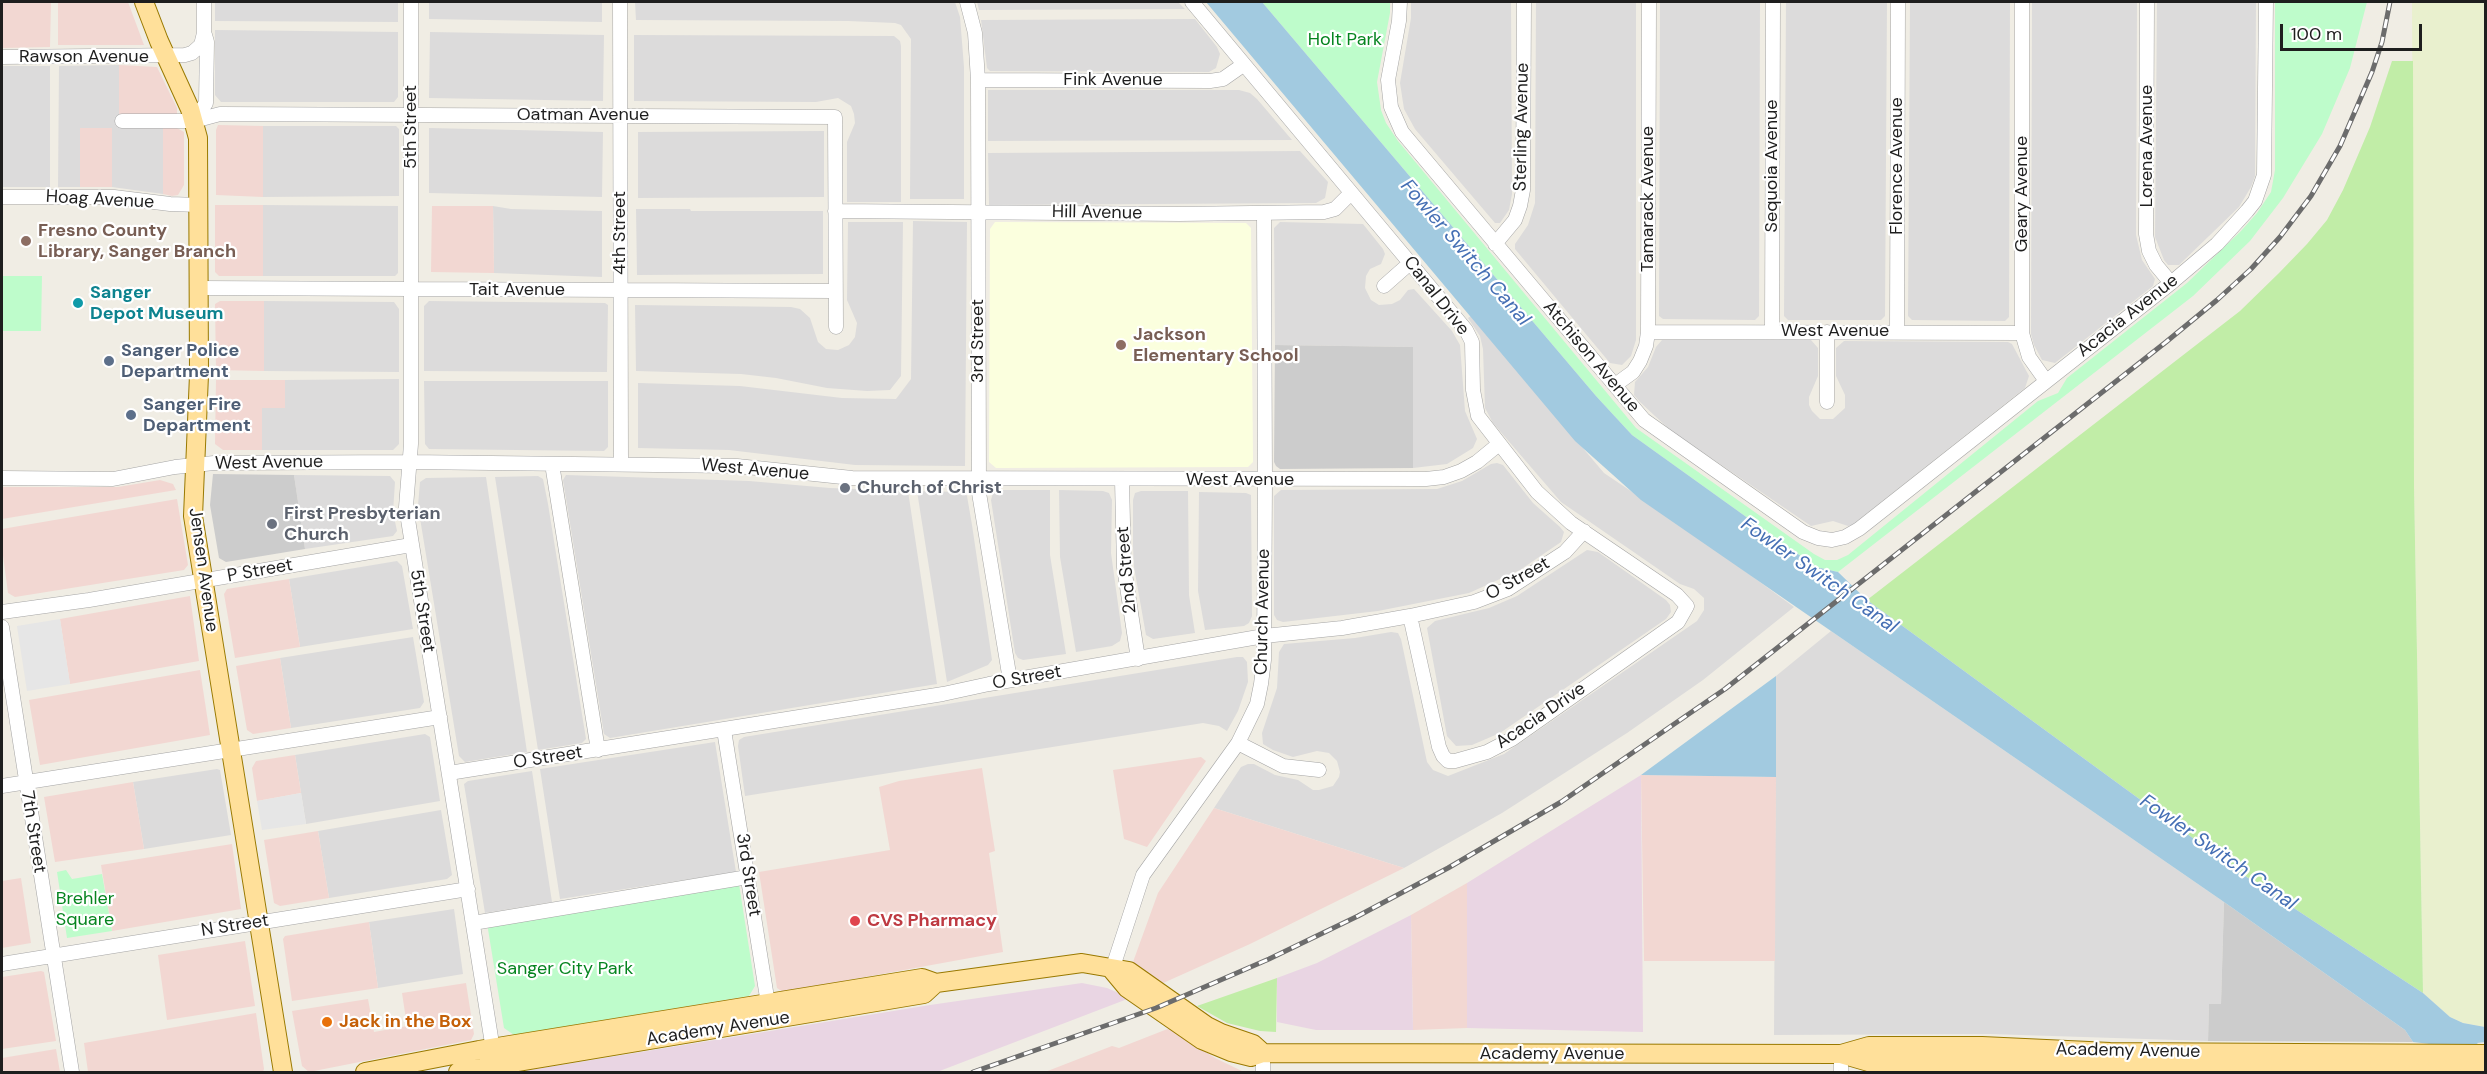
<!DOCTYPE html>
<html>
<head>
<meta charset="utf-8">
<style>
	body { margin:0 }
	#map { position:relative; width:2487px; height:1074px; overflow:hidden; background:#f0ede4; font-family:"DM Sans",sans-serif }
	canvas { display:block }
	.frame { position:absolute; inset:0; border:3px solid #1e1e1e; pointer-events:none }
	.scale { position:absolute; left:2280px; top:24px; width:142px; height:27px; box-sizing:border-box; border:3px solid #1e1e1e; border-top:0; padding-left:8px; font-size:18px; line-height:21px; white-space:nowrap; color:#1e1e1e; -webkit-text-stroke:4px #fff; paint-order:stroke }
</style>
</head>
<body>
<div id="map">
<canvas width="2487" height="1074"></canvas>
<div class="frame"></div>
<div class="scale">100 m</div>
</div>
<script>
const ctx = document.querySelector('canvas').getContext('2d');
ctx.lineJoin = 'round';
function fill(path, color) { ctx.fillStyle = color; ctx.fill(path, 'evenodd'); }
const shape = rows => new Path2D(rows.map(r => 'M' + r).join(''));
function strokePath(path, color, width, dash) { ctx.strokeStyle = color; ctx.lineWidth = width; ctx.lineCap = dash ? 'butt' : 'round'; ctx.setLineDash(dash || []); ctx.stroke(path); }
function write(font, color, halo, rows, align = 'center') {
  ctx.font = font + ' "DM Sans",sans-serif'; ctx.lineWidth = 4.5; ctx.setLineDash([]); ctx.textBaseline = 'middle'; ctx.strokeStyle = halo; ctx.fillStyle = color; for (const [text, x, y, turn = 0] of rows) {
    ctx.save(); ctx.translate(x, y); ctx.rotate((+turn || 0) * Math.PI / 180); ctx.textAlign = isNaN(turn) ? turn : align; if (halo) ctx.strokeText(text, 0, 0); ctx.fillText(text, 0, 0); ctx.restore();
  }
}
fill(shape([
	[215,2,398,2,398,22,215,21],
	[429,2,602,2,602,22,429,19],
	[635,2,955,2,960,17,964,67,964,199,910,199,911,39,901,25,895,23,848,21,636,20],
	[977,2,1178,2,1185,9,979,10],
	[1411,2,1511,2,1512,194,1509,210,1500,223,1495,223,1415,129,1404,109,1400,83,1411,18],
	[1536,2,1636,2,1636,340,1631,356,1622,365,1610,363,1515,249,1515,244,1528,225,1535,203],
	[1660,2,1760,2,1759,316,1755,320,1663,319,1659,316],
	[1786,2,1887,2,1885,316,1881,320,1788,320,1784,316],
	[1910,2,2010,2,2009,317,2005,321,1912,320,1908,316],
	[2032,2,2137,2,2136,235,2142,260,2155,279,2153,286,2055,363,2042,360,2034,345,2031,334],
	[2157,2,2256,2,2255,176,2251,187,2239,207,2179,265,2168,265,2164,260,2155,237],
	[1195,19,1217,47,1220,54,1216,68,1209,72,990,71,987,68,981,20],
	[215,30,398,32,398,97,394,102,221,102,215,95],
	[430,32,604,35,603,101,429,98],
	[634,35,894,36,900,41,901,46,901,202,847,202,847,142,855,123,854,114,851,106,838,98,816,102,634,101],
	[119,65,119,117,163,127,163,194,112,187,112,128,81,128,80,187,58,187,59,66],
	[2,66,50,66,50,187,2,187],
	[988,90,1239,90,1250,93,1257,99,1292,140,988,141],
	[263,126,396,126,399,129,399,196,263,197],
	[429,128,603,132,602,197,429,193],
	[824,131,824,197,638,198,638,132],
	[1300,151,1328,182,1325,198,1316,203,989,205,988,153],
	[263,205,398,206,398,273,395,276,263,276],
	[493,206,511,209,602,211,602,277,494,273],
	[636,209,690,209,691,211,823,211,823,274,637,275],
	[913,221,967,222,965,466,855,465,729,450,638,448,638,383,740,386,842,398,896,399,911,379],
	[848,222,903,222,901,376,890,390,867,391,827,388,776,378,741,374,636,371,635,305,791,307,800,309,810,318,818,342,826,349,838,350,849,345,855,337,857,323,847,300],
	[1280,222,1363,224,1383,249,1385,254,1381,264,1370,269,1366,276,1365,288,1371,300,1379,305,1392,304,1400,300,1408,290,1414,289,1452,331,1460,345,1465,411,1477,439,1473,448,1447,464,1413,468,1413,347,1275,345,1274,228],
	[264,301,394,302,399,309,399,372,264,371],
	[429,301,605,303,608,305,607,372,424,371,424,306],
	[1471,316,1604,473,1693,533,1794,607,1703,680,1627,733,1502,813,1404,868,1214,808,1241,767,1248,764,1254,764,1275,775,1298,780,1313,790,1319,790,1333,786,1339,777,1340,772,1337,761,1329,753,1317,751,1293,757,1273,750,1263,744,1262,733,1277,688,1279,652,1284,644,1355,638,1391,632,1398,633,1401,639,1427,762,1433,770,1448,776,1504,754,1697,621,1704,610,1704,598,1694,589,1680,584,1561,502,1493,423,1485,408,1483,349,1480,336,1468,318],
	[1662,340,1811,340,1818,348,1818,376,1809,397,1809,405,1812,411,1820,419,1833,419,1845,408,1845,395,1836,376,1836,348,1844,341,2008,342,2012,344,2029,376,2025,388,1852,525,1848,526,1833,521,1811,526,1670,430,1640,402,1634,395,1635,382,1648,367,1656,347],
	[399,379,399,444,393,450,262,450,262,407,285,407,285,380],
	[424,381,608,381,608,447,604,451,429,449,425,444],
	[1497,463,1503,465,1533,503,1560,527,1564,532,1561,542,1520,570,1469,593,1378,611,1283,622,1277,620,1274,615,1274,496,1281,490,1437,489,1462,481,1491,464],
	[294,475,390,476,395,482,393,512,397,531,393,536,305,549],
	[566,475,749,481,830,488,908,491,937,684,610,738,604,734,563,480],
	[538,476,543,479,548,504,586,739,582,743,538,750,495,477],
	[486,477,527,752,465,762,459,756,418,506,420,482,426,478],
	[1000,490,1050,490,1050,555,1066,654,1023,660,1018,658,1015,653,991,500,993,493],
	[1059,490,1103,491,1109,493,1112,500,1111,553,1122,633,1120,641,1112,646,1076,652,1060,557],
	[917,491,964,492,967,496,972,525,992,660,988,665,947,682],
	[1141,491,1188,491,1189,595,1195,633,1153,639,1146,635,1134,567,1133,547,1133,500,1135,493],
	[1199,492,1246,493,1251,495,1252,616,1249,623,1244,626,1205,630,1198,591],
	[1587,550,1598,552,1666,600,1670,605,1671,612,1666,619,1500,733,1472,745,1456,746,1447,736,1427,628,1435,621,1489,608,1517,596],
	[397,561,402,566,413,629,300,647,289,579],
	[1831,631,2224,902,2221,1004,2209,1004,2208,1041,1990,1034,1774,1035,1776,676],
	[413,637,424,702,420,708,291,728,280,658],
	[1237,657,1243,657,1247,662,1248,682,1238,711,1227,731,1219,726,1203,723,745,796,738,746,739,740,744,737],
	[425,734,430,737,440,801,306,824,295,755],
	[715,742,736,872,560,899,540,769],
	[217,769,220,770,231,835,144,849,133,782],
	[532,771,552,902,485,913,464,784,468,781],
	[441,810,452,875,447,879,329,898,318,831],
	[454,909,463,974,378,988,369,922]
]), '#dcdbdb');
fill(shape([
	[2,2,51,2,50,47,2,48],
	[58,2,128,2,144,45,58,45],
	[119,65,157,67,177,108,177,115,119,117],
	[218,125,263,126,263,197,216,195,216,130],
	[163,127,177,128,184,132,184,185,178,195,172,196,163,194],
	[80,128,112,128,112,187,80,187],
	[215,205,263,205,263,276,219,276,215,272],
	[432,206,493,206,494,273,431,272],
	[220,301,264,301,264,371,216,370,215,304],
	[216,380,285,380,285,408,262,408,262,450,223,450,215,444],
	[160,480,173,484,176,490,2,519,2,487,118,487],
	[177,499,188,565,184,570,15,597,8,593,2,548,2,529],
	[289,579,300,647,235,658,224,594,227,589],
	[190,596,199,661,70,684,60,619],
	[280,658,291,728,253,734,247,730,236,666],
	[200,670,210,735,40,765,29,700],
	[295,755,301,793,257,801,252,768,256,761],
	[1201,757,1206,761,1147,847,1124,839,1113,770],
	[982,768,995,851,989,853,1003,952,783,992,777,988,759,872,890,850,879,787,899,781],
	[1641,775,1776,777,1775,961,1644,961],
	[133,782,144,849,55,862,44,797],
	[1214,808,1404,868,1250,944,1161,984,1133,966,1133,962,1158,893],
	[318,831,329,898,280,906,274,903,264,840],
	[232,844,241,909,112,931,101,865],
	[21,878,31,943,2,948,2,881],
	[1467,883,1467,1028,1413,1030,1411,915],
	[369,922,378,988,292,1001,283,939,285,936],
	[245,941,255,1006,167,1020,158,955],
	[41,971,44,972,56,1041,2,1049,2,977],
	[466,983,474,1034,471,1040,309,1072,302,1066,292,1011,368,999,374,1032,407,1026,402,993],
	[256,1013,264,1069,263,1072,88,1072,84,1043],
	[1170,1028,1215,1058,1244,1072,1045,1072,1112,1046,1119,1048],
	[56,1049,60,1072,2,1072,2,1058]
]), '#f2d7d2');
fill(shape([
	[1641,775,1643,1032,1467,1028,1467,883],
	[1411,915,1413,1030,1316,1030,1277,1022,1277,978,1317,963],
	[1082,983,1107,988,1130,998,937,1072,518,1072,930,1005]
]), '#e9d5e3');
fill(shape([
	[995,222,1246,223,1251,228,1253,462,1248,467,996,468,989,462,990,229]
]), '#fbffde');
fill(shape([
	[1275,345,1413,347,1413,468,1280,469,1276,466,1274,462],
	[213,474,294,475,305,549,226,562,219,558,210,505],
	[2224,902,2405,1030,2413,1042,2208,1041,2209,1004,2221,1004]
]), '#ccc');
fill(shape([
	[2412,2,2485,2,2485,1027,2463,1023,2450,1017,2423,993,2414,485]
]), '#e9f0ce');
fill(shape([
	[2392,61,2413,61,2414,485,2423,993,2242,874,1867,600,2240,311,2279,273,2307,244,2327,220,2343,190,2370,127],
	[1277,978,1276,1032,1260,1031,1227,1023,1197,1006]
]), '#c1eda7');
fill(shape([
	[1262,2,1390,2,1390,13,1377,82,1381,110,1386,123,1398,141,1636,428,1814,554,1825,560,1837,560,1848,555,2038,401,2058,393,2067,378,2187,283,2241,231,2257,213,2271,192,2275,170,2275,2,2367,2,2350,68,2322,134,2283,198,2250,241,2193,296,1838,572,1816,567,1632,435,1596,396],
	[2,276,42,276,41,331,2,331],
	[66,870,72,879,102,874,112,931,67,938,57,872],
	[739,884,755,986,749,996,514,1035,504,1028,487,923]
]), '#befccb');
fill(shape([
	[60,619,70,684,27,691,17,626],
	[301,793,306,824,262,830,257,801]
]), '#e6e6e6');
fill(shape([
	[1206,2,1262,2,1596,396,1632,435,1816,567,1838,572,1867,600,2242,874,2423,993,2450,1017,2463,1023,2485,1027,2485,1042,2477,1043,2485,1052,2455,1072,2430,1044,2413,1042,2405,1030,2224,902,1641,500,1575,441],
	[1776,676,1776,777,1641,775]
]), '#a2cae0');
const minor = shape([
	[411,2,411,444,406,507,494,1056],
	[620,2,621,464],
	[967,2,975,33,978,80,979,493,1010,680],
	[1192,2,1466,330,1472,342,1473,390,1478,416,1537,492,1571,523,1677,595,1687,606,1678,622,1512,739,1487,752,1455,761,1448,761,1443,756,1439,747,1410,616],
	[1400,2,1399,21,1388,80,1391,107,1402,132,1644,420,1803,532,1818,538,1832,540,1845,537,1859,529,2171,283,2217,244,2247,211,2255,201,2264,175,2266,2],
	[2022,2,2022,333,2029,357,2046,381],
	[2147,2,2146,234,2149,251,2156,265,2171,283],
	[2,57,185,55,192,53,201,45,204,33,204,2],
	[978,80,1210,81,1223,79,1243,65],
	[122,121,194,121,220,114,835,117,836,327],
	[194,121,206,103,207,42,205,35],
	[2,197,114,197,170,204,199,205],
	[835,211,1179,214,1324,212,1335,209,1351,193],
	[1495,244,1515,220,1520,206,1523,190,1524,2],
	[1384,286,1410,263],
	[199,288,834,291],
	[1772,331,1773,2],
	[1897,331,1898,2],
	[1648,332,2022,333],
	[1827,332,1827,402],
	[1615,385,1633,372,1640,361,1646,346,1648,332,1649,2],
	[552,464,598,750],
	[2,478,113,479,175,467,214,463,409,462,737,466,852,478,1426,479,1444,477,1461,471,1477,462,1499,444],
	[1122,480,1124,567,1138,659],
	[2,612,89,600,411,545],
	[2,627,72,1072],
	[724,730,769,1010],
	[1238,743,1283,766,1319,770],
	[449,773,943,694,989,684,1264,636,1342,628,1410,616,1474,602,1508,589,1565,552,1584,531],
	[2,786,440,717],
	[473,923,748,877],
	[2,964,468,889],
	[1112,970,1143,875,1238,743,1257,704,1261,684,1264,660,1265,480,1264,214],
	[1263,1053,1263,1072],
	[1841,1072,1841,1054]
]);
const major = shape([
	[144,2,159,41,190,109,198,138,199,375,193,516,283,1072],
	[1112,970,1127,988,1202,1040,1231,1052,1251,1057,1263,1053,1841,1054,1872,1063,2015,1064,2119,1069,2486,1071],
	[1841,1054,1869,1046,1982,1046,2110,1052,2486,1054],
	[365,1072,479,1050,922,978,936,983,1082,963,1129,971,1207,1026,1221,1033,1253,1044,1263,1053],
	[458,1072,924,994,936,983]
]);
strokePath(minor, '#a5a5a5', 15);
strokePath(major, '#997900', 20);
strokePath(minor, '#fff', 14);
strokePath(major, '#ffe09a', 18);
const rail = shape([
	[973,1072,1156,1008,1269,959,1358,916,1448,868,1561,802,1725,689,2166,342,2217,300,2251,269,2280,237,2311,196,2340,146,2372,72,2382,42,2390,2]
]);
strokePath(rail, '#6c6c6c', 5);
strokePath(rail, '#fff', 3, [9]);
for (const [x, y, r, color] of [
	[26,241,6,"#8d6e63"],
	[78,303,6,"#0f9aa8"],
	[1121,345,6,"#8d6e63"],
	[109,361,6,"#5c6f8a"],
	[131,415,6,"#5c6f8a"],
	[845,488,6,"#6b7280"],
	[272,524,6,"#6b7280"],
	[855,921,6,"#e0444e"],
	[327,1022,6,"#e8710a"]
]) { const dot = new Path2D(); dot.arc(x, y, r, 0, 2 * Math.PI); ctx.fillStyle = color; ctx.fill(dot); strokePath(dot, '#fff', 2); }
write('18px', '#05841f', '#fff', [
	["Holt Park",1345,40],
	["Brehler",85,899],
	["Square",85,920],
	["Sanger City Park",565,969]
]);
write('18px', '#1e1e1e', '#fff', [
	["Rawson Avenue",84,57],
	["Fink Avenue",1113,80],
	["Oatman Avenue",583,115],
	["5th Street",411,127,-90],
	["Sterling Avenue",1522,127,-89],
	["Lorena Avenue",2147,146,-90],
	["Sequoia Avenue",1772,166,-90],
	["Florence Avenue",1897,166,-90],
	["Geary Avenue",2022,194,-90],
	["Tamarack Avenue",1648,199,-90],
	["Hoag Avenue",100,200,3],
	["Hill Avenue",1097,213,1],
	["4th Street",620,233,-90],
	["Tait Avenue",517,290],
	["Canal Drive",1436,296,52],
	["Acacia Avenue",2128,316,-38],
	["West Avenue",1835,331],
	["3rd Street",978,341,-90],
	["Atchison Avenue",1591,357,50],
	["West Avenue",269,463,-1],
	["West Avenue",755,470,5],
	["West Avenue",1240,480],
	["Jensen Avenue",203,570,82],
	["2nd Street",1127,570,-95],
	["P Street",260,571,-10],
	["O Street",1518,579,-29],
	["5th Street",422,611,81],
	["Church Avenue",1263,612,-89],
	["O Street",1027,678,-10],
	["Acacia Drive",1541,716,-34],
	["O Street",548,758,-9],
	["7th Street",33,832,81],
	["3rd Street",748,875,81],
	["N Street",235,926,-9],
	["Academy Avenue",718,1029,-9],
	["Academy Avenue",2128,1051,1],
	["Academy Avenue",1552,1054]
]);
write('bold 18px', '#785e54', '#fff', [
	["Fresno County",38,231],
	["Library, Sanger Branch",38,252],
	["Jackson",1133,335],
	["Elementary School",1133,356]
], 'left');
write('bold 18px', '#0d838f', '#fff', [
	["Sanger",90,293],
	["Depot Museum",90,314]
], 'left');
write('bold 18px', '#4e5e75', '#fff', [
	["Sanger Police",121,351],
	["Department",121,372],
	["Sanger Fire",143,405],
	["Department",143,426]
], 'left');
write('bold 18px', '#5b616d', '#fff', [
	["Church of Christ",857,488],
	["First Presbyterian",284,514],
	["Church",284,535]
], 'left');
write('bold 18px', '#be3a42', '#fff', [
	["CVS Pharmacy",867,921]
], 'left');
write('bold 18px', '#c56008', '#fff', [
	["Jack in the Box",339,1022]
], 'left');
write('italic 20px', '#456fb4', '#fff', [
	["Fowler Switch Canal",1465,253,49],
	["Fowler Switch Canal",1819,576,35],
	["Fowler Switch Canal",2218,853,35]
]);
</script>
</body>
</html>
